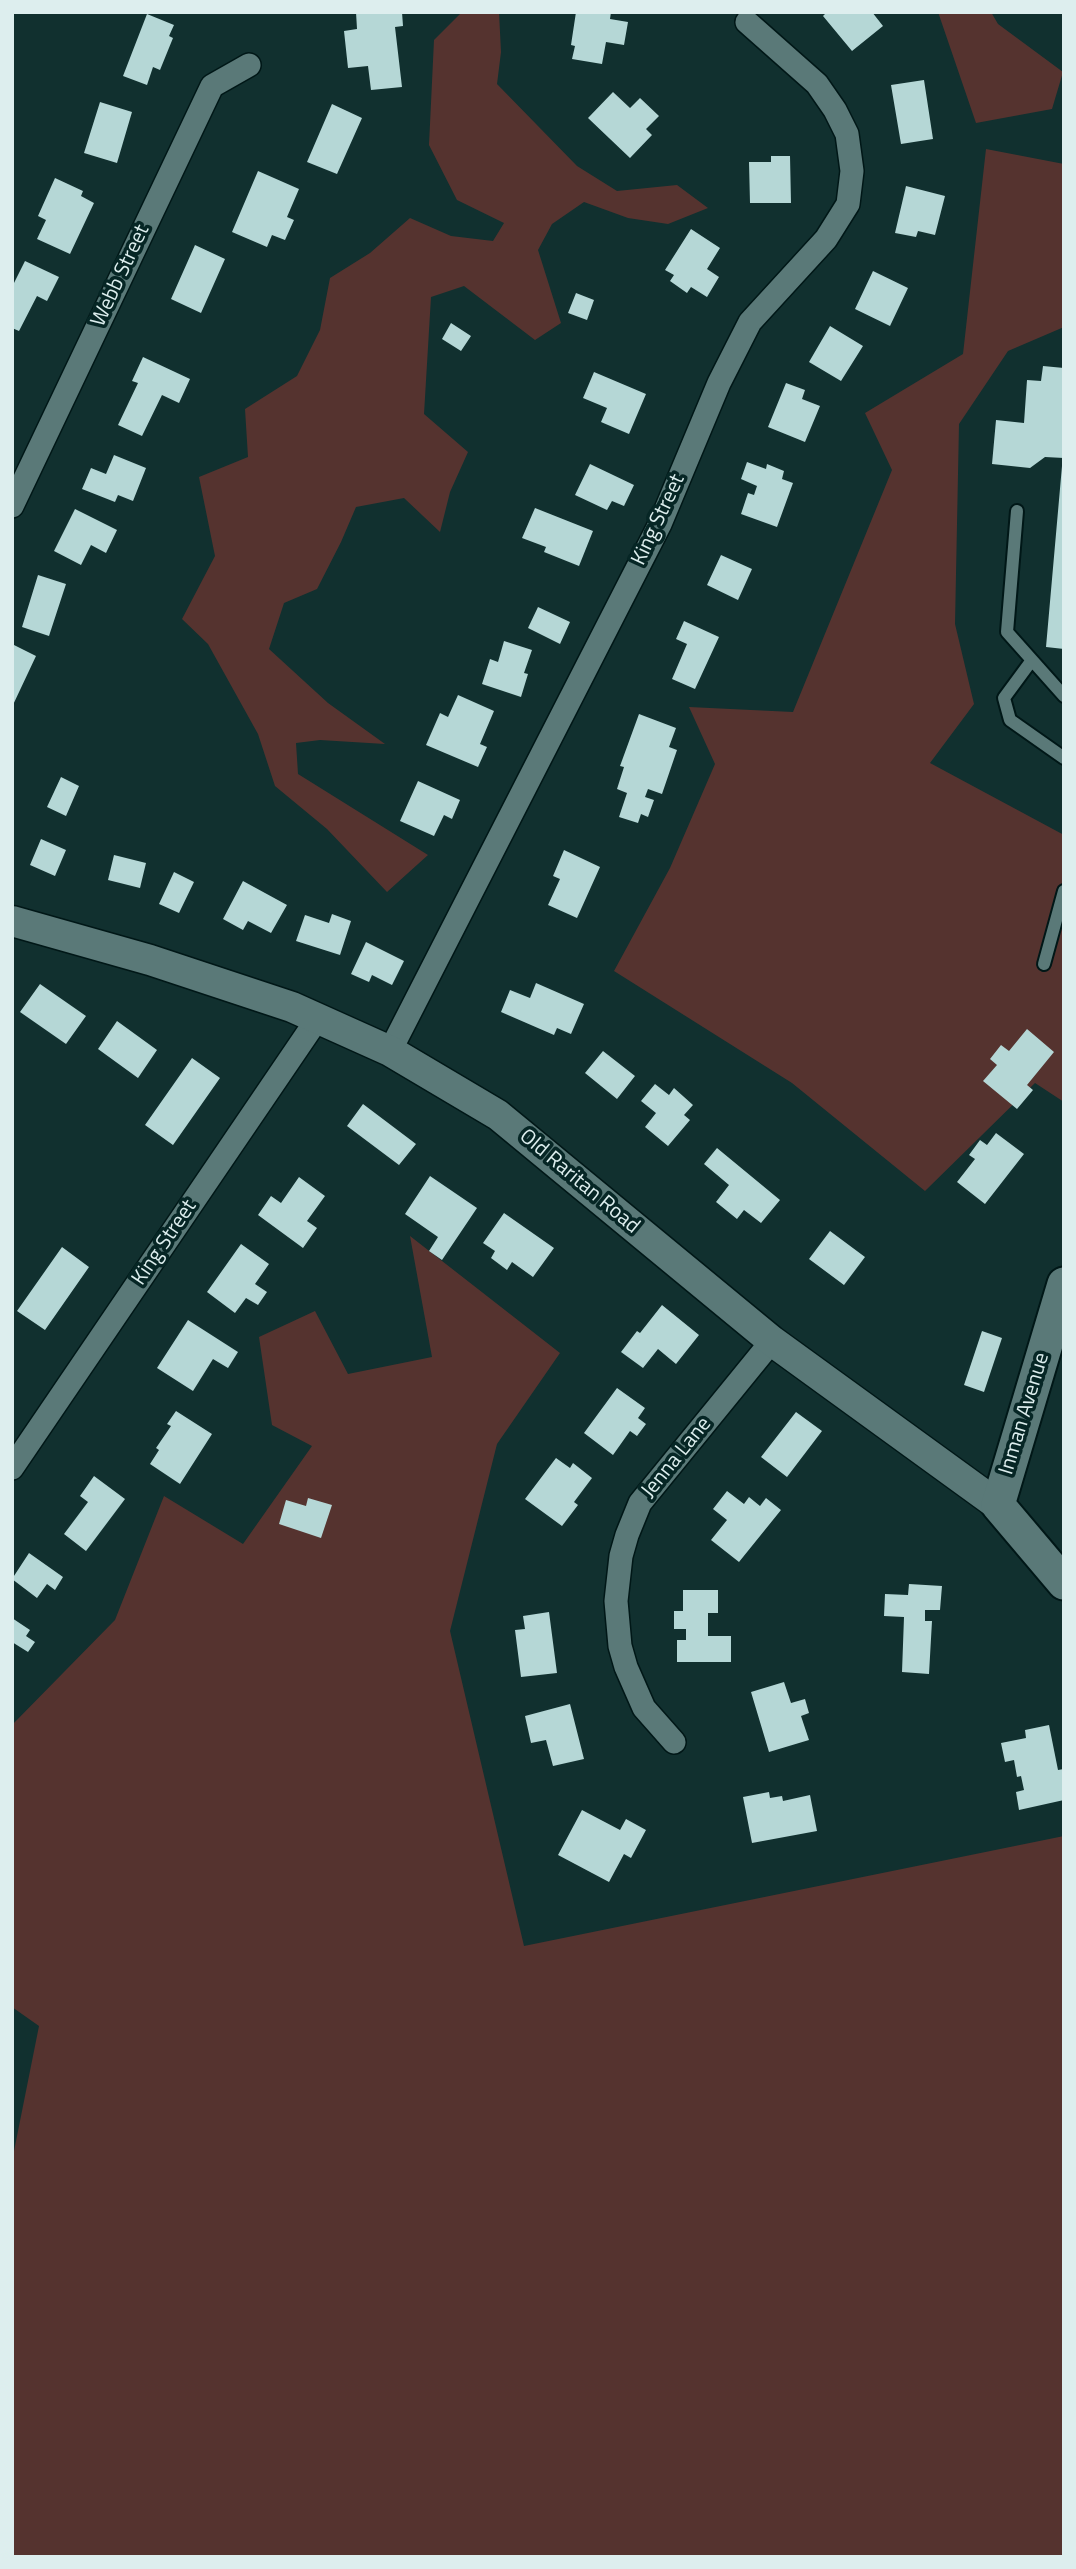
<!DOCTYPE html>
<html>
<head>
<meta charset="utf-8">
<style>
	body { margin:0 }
	#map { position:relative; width:1076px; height:2569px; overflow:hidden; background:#11302f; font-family:"Titillium Web",sans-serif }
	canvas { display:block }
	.frame { position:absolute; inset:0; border:14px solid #dee; pointer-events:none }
</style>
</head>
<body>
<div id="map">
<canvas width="1076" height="2569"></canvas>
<div class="frame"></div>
</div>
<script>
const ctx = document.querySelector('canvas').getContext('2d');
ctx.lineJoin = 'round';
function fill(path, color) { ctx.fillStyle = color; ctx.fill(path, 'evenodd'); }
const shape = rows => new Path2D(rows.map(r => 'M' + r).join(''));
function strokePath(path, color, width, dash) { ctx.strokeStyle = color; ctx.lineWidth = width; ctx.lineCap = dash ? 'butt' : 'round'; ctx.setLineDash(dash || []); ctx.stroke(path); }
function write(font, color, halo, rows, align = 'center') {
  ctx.font = font + ' "Titillium Web",sans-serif'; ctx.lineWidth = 7; ctx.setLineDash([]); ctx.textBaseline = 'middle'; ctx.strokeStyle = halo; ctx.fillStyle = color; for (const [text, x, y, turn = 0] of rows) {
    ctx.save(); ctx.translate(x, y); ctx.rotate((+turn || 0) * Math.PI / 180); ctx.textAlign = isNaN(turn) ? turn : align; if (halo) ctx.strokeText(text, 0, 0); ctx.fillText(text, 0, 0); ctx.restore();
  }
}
fill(shape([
	[462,12,499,12,501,52,497,84,577,166,617,191,677,185,708,208,668,224,628,218,584,202,552,224,538,250,561,323,535,340,464,286,431,297,424,414,468,452,450,492,440,532,404,498,356,507,341,542,317,589,284,603,269,649,328,703,385,744,320,740,296,743,298,774,428,855,387,892,327,829,275,786,258,734,208,644,182,619,215,556,199,477,248,457,245,409,297,376,320,330,330,278,370,253,410,218,451,236,493,241,504,223,457,200,429,145,434,40],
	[938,12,991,12,998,24,1063,72,1052,109,976,123],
	[986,149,1064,164,1064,327,1008,351,959,424,955,624,974,704,930,763,1064,835,1064,1102,1035,1083,925,1191,792,1083,614,971,670,868,715,764,689,707,793,712,892,470,865,413,963,354],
	[410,1236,560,1353,497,1444,450,1631,524,1946,1064,1836,1064,2557,12,2557,12,2161,39,2026,12,2007,12,1725,115,1620,164,1496,243,1544,312,1446,272,1425,259,1337,315,1311,348,1374,432,1357]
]), '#55332f');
fill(shape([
	[356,12,402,12,403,26,395,27,402,87,371,90,368,66,348,68,344,31,357,29],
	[576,12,611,12,610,19,628,22,624,45,606,42,602,64,572,59,575,46,571,45],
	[827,12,872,12,883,26,852,51,823,16],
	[147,14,174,25,169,36,173,38,160,70,153,67,147,85,123,76],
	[924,80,933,139,901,144,891,85],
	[613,92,630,108,640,98,659,116,646,129,652,135,630,158,588,118],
	[100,102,132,112,117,163,84,153],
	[332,104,362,118,337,174,307,162],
	[771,156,790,156,791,203,750,203,749,162,771,162],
	[258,171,299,189,287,217,294,220,285,240,272,235,267,247,232,232],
	[55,178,83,191,81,196,94,203,70,254,37,239,46,220,38,216],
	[906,186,945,196,935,235,918,231,916,237,895,233],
	[691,229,720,248,707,269,719,277,707,297,691,287,687,293,670,281,674,275,665,270],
	[195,245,225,259,201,313,171,299],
	[25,261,59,277,47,301,37,296,19,331,12,328,12,287],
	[873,271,908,288,890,326,855,309],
	[576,293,594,300,587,320,568,313],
	[451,323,471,336,461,351,442,339],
	[830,326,863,346,841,381,809,362],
	[143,357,190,379,179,403,162,395,142,436,118,425,138,383,132,381],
	[1043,366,1064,368,1064,458,1045,457,1030,468,992,464,996,420,1024,423,1027,380,1041,381],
	[594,372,646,394,629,434,601,422,607,408,583,398],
	[786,383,805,390,802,399,820,406,805,442,768,427],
	[114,455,146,468,133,501,118,495,115,502,82,489,91,468,106,474],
	[747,462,766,469,767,464,784,471,782,479,793,483,777,527,741,514,748,493,754,495,757,486,741,479],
	[590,464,634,485,624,506,612,501,607,510,575,495],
	[1062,466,1064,466,1064,649,1046,647],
	[535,508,593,531,579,566,544,552,546,547,522,538],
	[75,509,117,530,106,553,91,545,81,565,54,551],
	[721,555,752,569,738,600,707,585],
	[38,575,66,584,49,636,22,627],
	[538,607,570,622,560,644,528,628],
	[684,621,719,637,695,689,672,679,687,644,676,639],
	[504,641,532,650,524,673,528,674,521,697,482,684,490,659,498,662],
	[12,644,36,656,12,707],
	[458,695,494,711,480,744,487,747,478,767,426,745,440,713,448,717],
	[639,714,676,728,669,747,677,750,662,794,648,789,645,797,654,800,648,817,641,814,638,823,619,817,627,793,617,789,624,767,620,766],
	[61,777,79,786,66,816,47,807],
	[418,781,460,800,452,819,444,815,434,836,400,821],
	[41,839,66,850,55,876,30,865],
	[564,850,600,867,577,918,548,905,560,879,553,876],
	[114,855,146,863,140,888,108,880],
	[174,872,194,882,179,913,159,904],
	[243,881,287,905,271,933,248,921,243,930,223,919],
	[332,914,351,921,340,955,296,941,305,915,329,923],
	[366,942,404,961,392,985,372,975,369,982,351,974],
	[536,983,584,1004,571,1034,557,1028,554,1035,501,1012,510,990,530,998],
	[40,984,86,1016,66,1044,20,1012],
	[117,1021,157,1050,138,1078,98,1049],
	[1027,1029,1054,1052,1027,1085,1033,1090,1017,1109,983,1081,997,1065,990,1059,1001,1045,1009,1051],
	[603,1051,635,1076,617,1099,585,1073],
	[192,1058,220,1078,173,1145,145,1125],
	[655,1084,669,1095,674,1088,693,1105,684,1115,690,1120,668,1146,645,1127,656,1113,641,1101],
	[363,1104,416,1144,399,1165,347,1126],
	[996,1133,1024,1154,985,1204,957,1182,975,1159,969,1155,980,1140,987,1145],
	[717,1148,780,1200,761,1223,744,1210,737,1219,716,1202,729,1185,704,1164],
	[430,1176,477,1208,442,1260,429,1251,438,1237,405,1214],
	[299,1177,325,1196,307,1221,317,1228,303,1248,258,1215,271,1196,281,1203],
	[504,1213,554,1248,533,1277,512,1262,507,1270,491,1258,495,1251,483,1243],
	[830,1231,865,1257,844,1285,809,1259],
	[241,1244,269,1264,255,1284,267,1292,258,1305,246,1298,235,1313,207,1292],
	[62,1247,89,1267,45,1330,17,1311],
	[662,1305,699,1335,676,1364,658,1349,643,1368,621,1352,637,1331,640,1333],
	[188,1320,238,1352,228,1368,213,1359,193,1391,157,1368],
	[982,1331,1002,1338,984,1392,964,1385],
	[617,1388,645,1408,638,1418,646,1424,637,1436,630,1431,613,1455,584,1433],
	[176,1411,212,1434,180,1484,150,1464,159,1450,156,1448,171,1426,167,1424],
	[796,1412,822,1431,787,1477,761,1457],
	[556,1458,570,1468,573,1463,592,1478,574,1502,578,1505,562,1526,525,1499],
	[94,1476,125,1499,86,1551,64,1534,88,1502,80,1496],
	[727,1491,744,1504,749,1497,760,1506,766,1498,781,1510,739,1562,711,1540,727,1520,713,1509],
	[308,1498,332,1505,321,1538,279,1524,286,1500,306,1506],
	[29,1553,63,1577,55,1590,47,1584,37,1598,12,1579],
	[909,1584,942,1586,940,1610,925,1610,925,1621,932,1621,929,1674,902,1672,904,1617,884,1616,885,1594,908,1595],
	[683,1590,718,1590,718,1613,708,1613,708,1636,731,1636,731,1662,677,1662,677,1640,686,1640,686,1629,674,1629,674,1611,683,1611],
	[549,1612,557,1673,521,1677,515,1630,525,1629,523,1616],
	[12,1618,30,1630,26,1636,35,1642,28,1652,12,1642],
	[784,1682,791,1703,805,1699,809,1713,801,1716,809,1740,769,1752,751,1692],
	[570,1704,584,1759,553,1766,546,1740,531,1743,525,1716],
	[1049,1725,1058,1770,1064,1769,1064,1800,1019,1810,1016,1792,1024,1790,1021,1776,1017,1777,1014,1760,1005,1762,1001,1743,1026,1738,1025,1730],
	[769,1792,770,1798,782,1796,783,1801,810,1795,817,1831,752,1843,743,1797],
	[582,1810,620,1830,626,1819,646,1830,631,1858,624,1854,609,1882,558,1855]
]), '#b5d7d6');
const service = shape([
	[1017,511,1007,632,1064,696],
	[1032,660,1004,698,1010,720,1064,758],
	[1044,964,1064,891]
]);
const minor = shape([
	[12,506,212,86,249,65],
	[390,1051,660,524,719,383,750,322,826,239,848,204,852,171,847,134,835,110,817,84,747,22],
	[12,1468,318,1018],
	[674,1742,644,1708,626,1667,620,1646,616,1601,621,1556,627,1535,640,1503,772,1341]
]);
const tertiary = shape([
	[12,921,150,960,292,1007,390,1051,498,1115,772,1341,998,1505]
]);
const secondary = shape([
	[1064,1284,998,1505,1064,1583]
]);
strokePath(service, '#001717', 16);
strokePath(minor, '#001717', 26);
strokePath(tertiary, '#001717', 33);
strokePath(secondary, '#001717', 37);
strokePath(service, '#5a7978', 12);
strokePath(minor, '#5a7978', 23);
strokePath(tertiary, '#5a7978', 30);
strokePath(secondary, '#5a7978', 33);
write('21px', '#dee', '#062625', [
	["Webb Street",121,276,-65],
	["King Street",659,520,-65],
	["Old Raritan Road",579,1182,40],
	["King Street",165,1243,-56],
	["Inman Avenue",1025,1414,-73],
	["Jenna Lane",677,1458,-51]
]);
</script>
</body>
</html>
